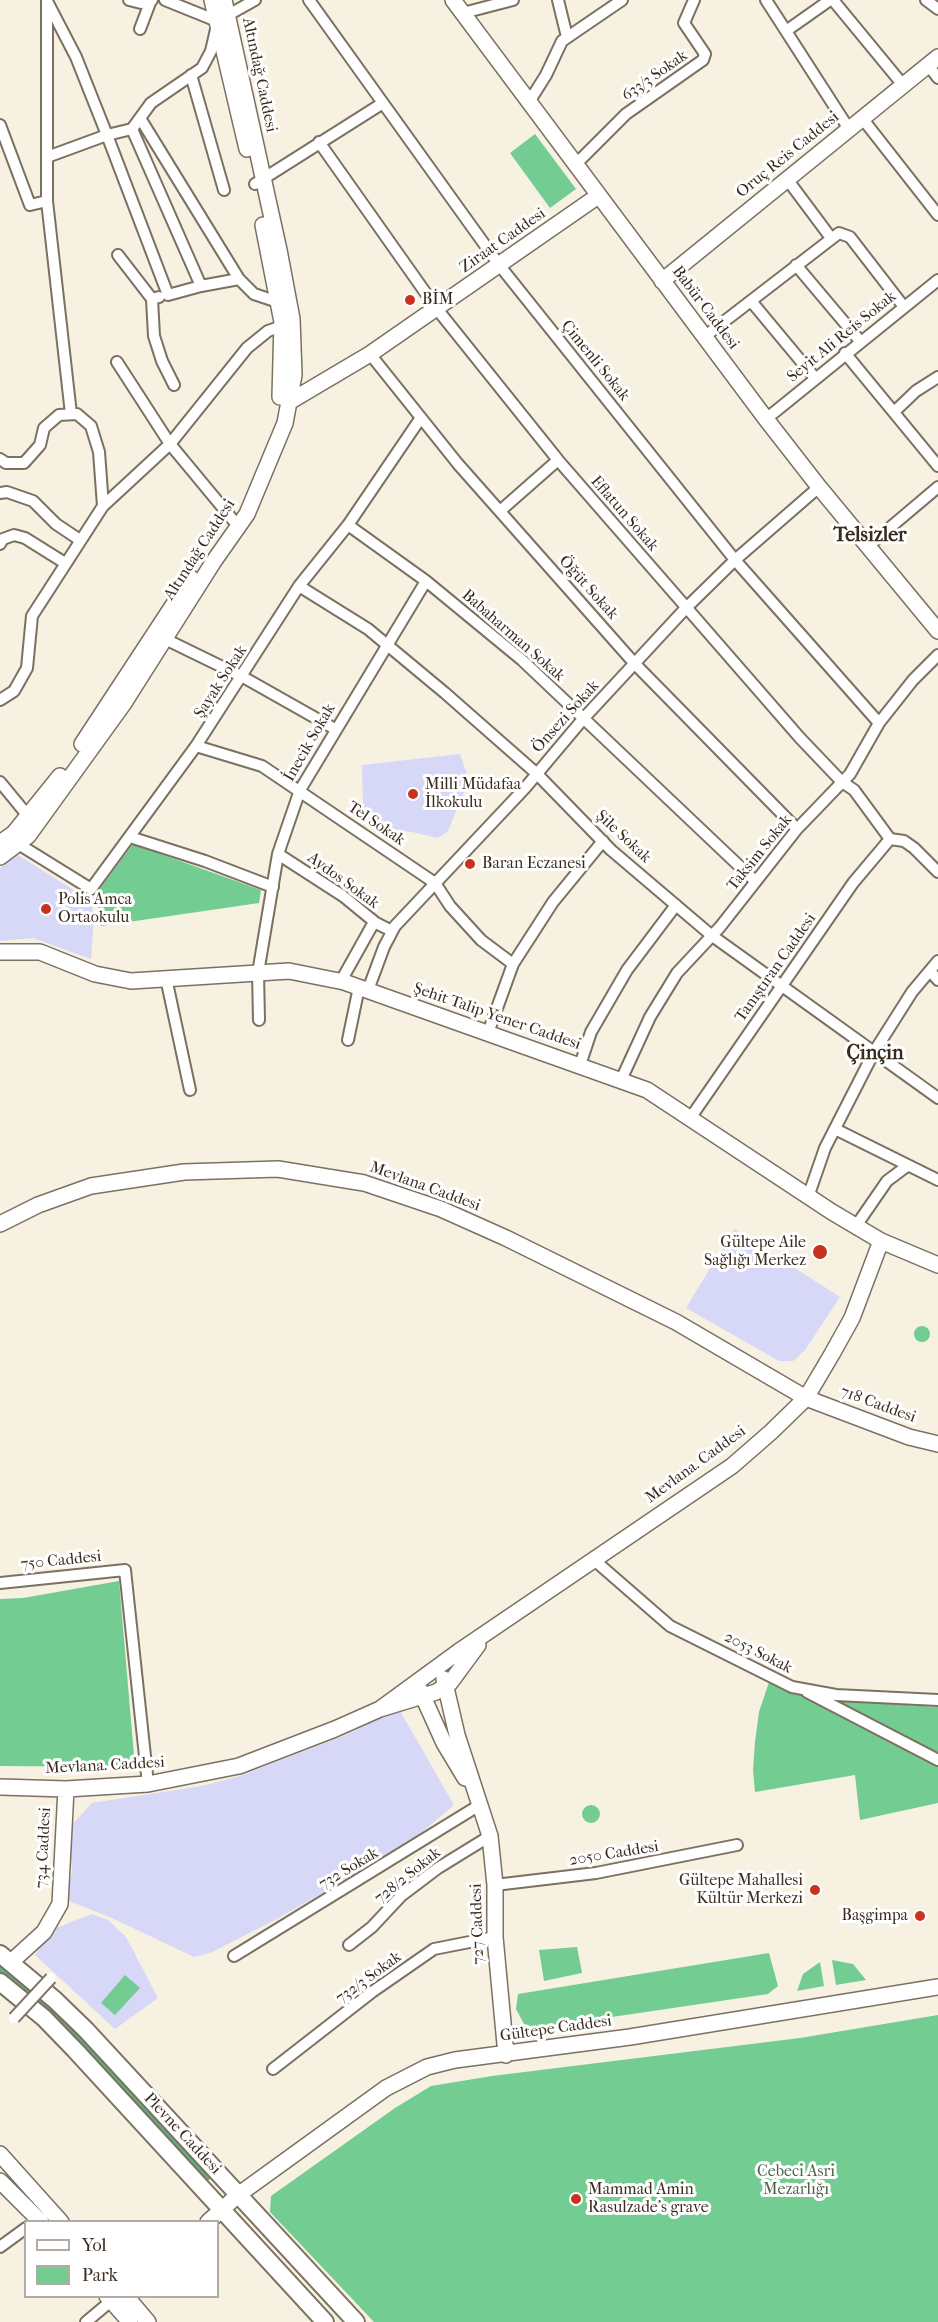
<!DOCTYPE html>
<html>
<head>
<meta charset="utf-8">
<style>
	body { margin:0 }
	#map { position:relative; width:938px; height:2322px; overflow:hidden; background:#f6f1e1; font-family:"IM FELL French Canon",serif }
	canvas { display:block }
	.legend { position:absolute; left:24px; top:2220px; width:195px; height:78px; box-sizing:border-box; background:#fff; border:2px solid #b1aaa5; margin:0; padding:8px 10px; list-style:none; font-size:18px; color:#3b2a1e }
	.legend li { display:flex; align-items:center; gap:12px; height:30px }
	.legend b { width:30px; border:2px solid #b1aaa5 }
</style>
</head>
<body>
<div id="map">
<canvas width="938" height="2322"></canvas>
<ul class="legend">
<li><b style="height:8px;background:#fff"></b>Yol</li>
<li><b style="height:16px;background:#73cc92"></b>Park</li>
</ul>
</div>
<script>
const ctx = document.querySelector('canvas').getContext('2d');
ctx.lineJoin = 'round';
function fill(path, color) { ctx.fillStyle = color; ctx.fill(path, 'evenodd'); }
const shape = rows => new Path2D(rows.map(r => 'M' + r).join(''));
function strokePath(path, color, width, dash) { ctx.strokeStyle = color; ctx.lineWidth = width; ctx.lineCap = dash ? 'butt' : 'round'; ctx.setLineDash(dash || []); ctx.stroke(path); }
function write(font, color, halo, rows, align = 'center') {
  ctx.font = font + ' "IM FELL French Canon",serif'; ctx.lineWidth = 6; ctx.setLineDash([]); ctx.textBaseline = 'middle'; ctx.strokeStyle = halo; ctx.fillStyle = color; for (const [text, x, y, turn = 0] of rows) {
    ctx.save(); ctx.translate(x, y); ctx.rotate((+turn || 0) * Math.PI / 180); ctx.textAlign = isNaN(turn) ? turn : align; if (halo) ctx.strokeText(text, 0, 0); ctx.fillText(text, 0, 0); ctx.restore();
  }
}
fill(shape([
	[460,754,469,780,448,831,438,838,412,832,368,827,363,807,362,765],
	[18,855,91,901,94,917,91,959,33,938,0,941,0,868],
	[734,1229,840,1297,805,1350,793,1361,779,1361,686,1308],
	[399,1709,454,1805,422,1832,352,1876,275,1920,210,1953,194,1957,112,1918,67,1900,72,1871,68,1829,92,1803,202,1786,240,1776,346,1735],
	[92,1914,108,1920,126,1937,158,1998,115,2029,35,1955,51,1930]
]), '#d7d7f8');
fill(shape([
	[535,134,576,189,550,208,510,153],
	[133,844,261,890,259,903,101,926,96,894],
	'914 1334a8 8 0 1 1 16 0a8 8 0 1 1-16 0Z',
	[119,1581,135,1767,0,1766,0,1599,23,1598],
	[769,1682,824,1700,938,1707,938,1803,860,1820,855,1775,755,1792,753,1770,755,1742,759,1712],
	'582 1814a9 9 0 1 1 18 0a9 9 0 1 1-18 0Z',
	[577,1947,582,1973,544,1981,539,1950],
	[769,1953,778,1986,768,1994,537,2028,524,2024,516,2009,518,1994],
	[832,1960,853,1964,866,1980,836,1985],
	[820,1962,824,1986,797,1991,803,1974],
	[125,1975,140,1988,115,2015,101,2003],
	[938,2015,938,2322,374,2322,270,2212,271,2196,395,2108,431,2086,492,2076,800,2038]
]), '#73cc92');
fill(shape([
	[0,1964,48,2004,77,2032,212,2178,207,2181,84,2049,0,1973]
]), '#5eb07c');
const street = shape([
	[47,0,47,201,71,414],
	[129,0,141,3,152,0],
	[165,0,217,21],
	[309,0,500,266,735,560,879,723],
	[558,0,567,37],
	[766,0,849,129],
	[833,0,903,85],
	[926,0,938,9],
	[463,13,513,0],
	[223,18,255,0],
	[140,29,151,0],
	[786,31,830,0],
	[928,65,938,78],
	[191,75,224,190],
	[529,102,546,75,562,41,622,0],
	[140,118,239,279,254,294,278,302],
	[862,118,938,215],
	[0,125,30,205,47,201],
	[132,129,201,286,239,279],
	[319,142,437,309,558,460,800,738,842,782,854,790,890,839],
	[47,157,107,135,76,57,48,3],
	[575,165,626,114,703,60,705,54,684,23,694,0],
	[787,179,831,238],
	[255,184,383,103],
	[118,255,152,299,159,297],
	[796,265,860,341],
	[201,286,168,295,107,135,132,129,151,103,202,68,211,51,217,25],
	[152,299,154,336,162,361,174,385],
	[751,301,815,378],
	[704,337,839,233,850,237,904,307],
	[845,353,938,466],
	[370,354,458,464,635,664,797,829],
	[117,362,170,444,233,520],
	[894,412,916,391,938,377],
	[766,419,938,280],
	[0,459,6,463,24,463,40,445,44,428,59,415,77,414,91,426,99,452,103,506],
	[0,493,7,492,33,501,56,524,80,540],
	[500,511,558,460],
	[348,525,426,581,522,660,754,880],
	[0,544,3,539,14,535,25,538,65,563],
	[867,547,938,487],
	[299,586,368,629,445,693,536,773,611,850,711,935,938,1098],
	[165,639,243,677,335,729],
	[0,700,14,691,27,668,32,616,103,506,170,444,247,348,268,331,282,326],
	[196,746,262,766,435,883,450,906,481,940,513,964],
	[0,782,28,816],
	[130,837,205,861,273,887],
	[890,839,904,841,914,848,938,872],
	[20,845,91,889,196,746,299,586,348,525,420,419],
	[278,854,343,896,376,923,392,931],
	[930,971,938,980],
	[166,978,190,1090],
	[341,981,374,922],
	[368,990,384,947,395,926,525,788,583,719,685,609,735,560,819,487],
	[259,1020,258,973,278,854,300,790,426,581],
	[488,1033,513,964,553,902,603,841],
	[348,1040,359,987],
	[580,1065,591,1032,627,970,676,905],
	[621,1080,650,1017,677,973,720,927,797,829,850,774,879,723,913,680,938,655],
	[691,1117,853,883,890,839],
	[835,1129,938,1180],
	[808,1197,825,1148,874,1052,912,992,938,961],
	[856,1226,887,1181,907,1166],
	[593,1559,670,1626,792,1687,836,1695,938,1700],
	[0,1583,125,1570,148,1784],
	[807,1692,938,1760],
	[495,1885,596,1873,737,1845],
	[349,1945,372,1927,401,1896,438,1868,490,1836],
	[234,1956,478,1806],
	[273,2069,372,1992,434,1949,495,1937],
	[0,2247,26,2228],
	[86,2322,111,2301]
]);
const secondary = shape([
	[212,0,247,149],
	[453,0,766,419,819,487,938,631],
	[263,225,282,322,280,397],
	[662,281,938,57],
	[289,402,370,354,598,196],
	[82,744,191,578],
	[0,843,14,833,60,776],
	[0,857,28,836,124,703,214,561,247,514,285,423,294,375,292,319,279,250,224,0],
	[0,952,40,952,95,974,131,981,289,971,344,982,647,1090,832,1212,881,1241,938,1265],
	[0,1224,38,1205,91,1186,184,1172,278,1169,364,1183,441,1209,506,1238,676,1322,806,1398,909,1437,938,1444],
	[444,1679,457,1735,490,1836,495,1885,495,1937,506,2055],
	[420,1690,444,1743,465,1778],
	[380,1709,458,1652,732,1466,771,1432,806,1398,832,1354,852,1318,881,1241],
	[0,1787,66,1789,148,1784,239,1766,335,1729,380,1709,436,1692,450,1683,478,1645],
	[11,1962,44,1932,60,1904,66,1789],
	[0,2154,61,2222],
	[0,2181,41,2222],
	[208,2222,238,2195,386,2088,427,2067,455,2060,630,2037,938,1987],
	[107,2296,130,2322],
	[126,2296,148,2322]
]);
const primary = shape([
	[0,1954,55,2000,86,2030,356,2322],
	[0,1982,44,2018,75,2050,325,2322]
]);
strokePath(street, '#7c7062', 14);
strokePath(secondary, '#7c7062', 18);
strokePath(primary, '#7c7062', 20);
strokePath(street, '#fff', 10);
strokePath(secondary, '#fff', 15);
strokePath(primary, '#fff', 16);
const streetBridge = shape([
	[14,2018,51,1978]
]);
strokePath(streetBridge, '#7c7062', 14, []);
strokePath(streetBridge, '#fff', 10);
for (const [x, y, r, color] of [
	[410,300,6,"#c8321e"],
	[413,794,6,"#c8321e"],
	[470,864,6,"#c8321e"],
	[46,909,6,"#c8321e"],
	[820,1252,8,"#c8321e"],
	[815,1890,6,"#c8321e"],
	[920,1916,6,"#c8321e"],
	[576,2199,6,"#c8321e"]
]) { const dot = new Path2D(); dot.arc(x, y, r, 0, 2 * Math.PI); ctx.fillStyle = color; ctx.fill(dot); strokePath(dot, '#fff', 2); }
write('16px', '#3b2a1e', '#fff', [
	["Altındağ Caddesi",259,75,78],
	["633/3 Sokak",655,76,-35],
	["Oruç Reis Caddesi",788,155,-39],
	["Ziraat Caddesi",503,241,-35],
	["Babür Caddesi",705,308,53],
	["Seyit Ali Reis Sokak",842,337,-39],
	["Çimenli Sokak",595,361,51],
	["Eflatun Sokak",624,514,49],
	["Altındağ Caddesi",200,550,-57],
	["Öğüt Sokak",588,588,48],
	["Babaharman Sokak",513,636,41],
	["Şayak Sokak",221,682,-57],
	["Önsezi Sokak",566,717,-48],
	["İnecik Sokak",310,743,-60],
	["Tel Sokak",376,824,34],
	["Şile Sokak",623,837,43],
	["Taksim Sokak",760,853,-51],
	["Aydos Sokak",343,881,36],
	["Tanıştıran Caddesi",776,968,-55],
	["Şehit Talip Yener Caddesi",497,1017,19],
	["Mevlana Caddesi",425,1187,20],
	["718 Caddesi",878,1405,20],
	["Mevlana. Caddesi",696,1465,-36],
	["750 Caddesi",61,1561,-6],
	["2053 Sokak",758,1653,27],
	["Mevlana. Caddesi",105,1766,-3],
	["734 Caddesi",44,1848,-87],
	["2050 Caddesi",614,1854,-9],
	["732 Sokak",349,1869,-31],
	["728/2 Sokak",408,1876,-39],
	["727 Caddesi",478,1924,-92],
	["732/3 Sokak",369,1978,-36],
	["Gültepe Caddesi",556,2029,-8],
	["Plevne Caddesi",182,2134,47]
]);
write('16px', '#3b2a1e', '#fff', [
	["BİM",422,300],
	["Milli Müdafaa",425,785],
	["İlkokulu",425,803],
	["Baran Eczanesi",482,864],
	["Polis Amca",58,900],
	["Ortaokulu",58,918],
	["Gültepe Aile",806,1243,"right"],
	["Sağlığı Merkez",806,1261,"right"],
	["Gültepe Mahallesi",803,1881,"right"],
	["Kültür Merkezi",803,1899,"right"],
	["Başgimpa",908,1916,"right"],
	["Mammad Amin",588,2190],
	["Rasulzade's grave",588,2208]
], 'left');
write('16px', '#4f6347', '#fff', [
	["Cebeci Asri",796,2172],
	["Mezarlığı",796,2190]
]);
write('bold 20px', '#3b2a1e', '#fff', [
	["Telsizler",870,536],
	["Çinçin",875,1054]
]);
</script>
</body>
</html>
